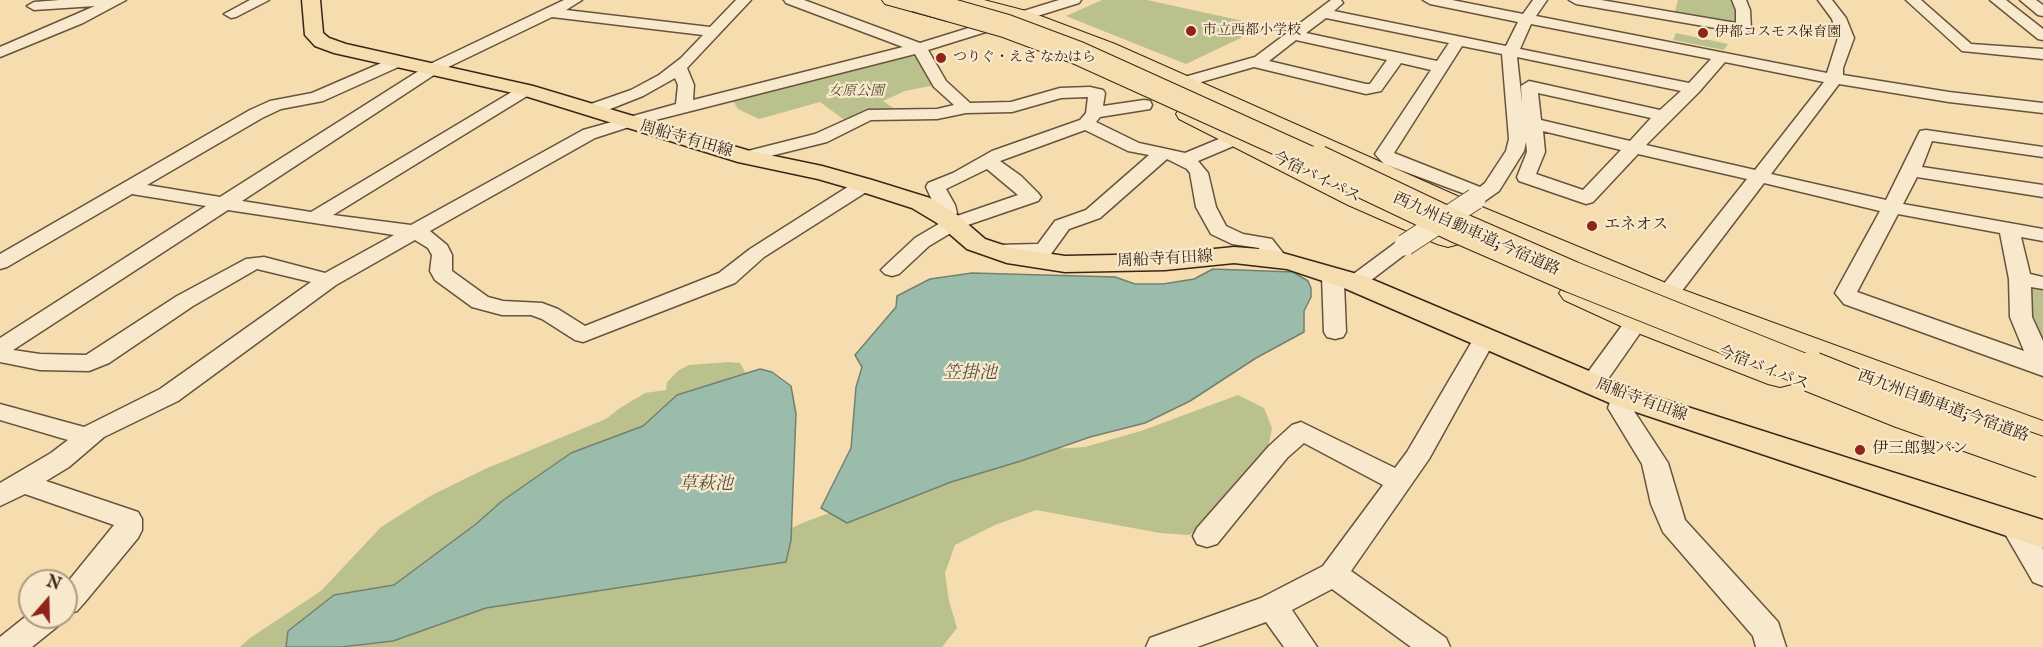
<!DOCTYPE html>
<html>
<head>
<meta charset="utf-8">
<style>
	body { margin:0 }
	#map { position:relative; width:2043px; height:647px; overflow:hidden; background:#f5ddb0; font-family:"IM FELL English",serif }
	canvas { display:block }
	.north { position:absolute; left:18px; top:569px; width:60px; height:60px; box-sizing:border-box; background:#f8e9cc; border:2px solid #ab9b83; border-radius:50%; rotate:20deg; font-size:16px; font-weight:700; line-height:24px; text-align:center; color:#382516 }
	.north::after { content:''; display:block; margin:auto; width:21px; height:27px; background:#8f2418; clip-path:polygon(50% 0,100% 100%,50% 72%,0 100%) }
</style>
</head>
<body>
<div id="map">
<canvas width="2043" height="647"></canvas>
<div class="north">N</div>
</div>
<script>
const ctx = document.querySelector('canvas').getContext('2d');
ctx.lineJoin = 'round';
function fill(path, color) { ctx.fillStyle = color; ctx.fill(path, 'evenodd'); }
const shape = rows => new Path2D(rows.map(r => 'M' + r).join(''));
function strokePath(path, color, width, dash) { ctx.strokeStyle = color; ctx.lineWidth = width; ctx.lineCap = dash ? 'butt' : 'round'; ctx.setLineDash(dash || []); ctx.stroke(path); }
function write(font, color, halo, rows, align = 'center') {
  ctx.font = font + ' "IM FELL English","Noto Serif JP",serif'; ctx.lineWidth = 4.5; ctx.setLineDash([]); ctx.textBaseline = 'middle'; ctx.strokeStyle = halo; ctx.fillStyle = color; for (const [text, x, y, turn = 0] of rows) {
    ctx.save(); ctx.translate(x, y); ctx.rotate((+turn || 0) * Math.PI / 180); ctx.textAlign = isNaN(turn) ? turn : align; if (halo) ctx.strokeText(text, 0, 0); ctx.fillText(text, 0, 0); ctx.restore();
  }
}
fill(shape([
	[1102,0,1147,0,1266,26,1186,64,1066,16],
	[1678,0,1733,0,1738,21,1735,26,1674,15],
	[1676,33,1728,44,1724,50,1673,40],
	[919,48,940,84,905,91,883,101,901,113,850,124,820,102,759,119,738,109,730,96],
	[2025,285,2043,285,2043,352,2031,323],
	[729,362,740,363,749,379,495,596,731,553,810,520,860,502,1024,451,1085,447,1141,431,1238,395,1264,408,1272,428,1267,453,1223,514,1189,535,1160,533,1036,510,995,525,955,545,945,573,949,601,957,628,942,647,240,647,250,638,321,591,381,527,432,495,485,469,606,419,620,408,645,393,666,390,667,382,679,370,689,365]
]), '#bac18c');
const water = shape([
	[1213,269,1293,272,1308,281,1311,288,1311,297,1304,311,1304,332,1256,358,1190,401,1145,423,1090,437,1021,461,951,482,847,523,821,508,851,448,856,387,862,367,855,355,896,307,897,296,930,279,972,273,1115,277,1135,284,1163,284,1194,279,1213,269],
	[760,369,772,372,791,386,796,414,791,540,786,562,486,608,393,641,341,647,286,647,288,631,334,595,394,585,476,524,502,501,571,453,643,426,677,395,760,369]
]);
fill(water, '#9cbcab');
strokePath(water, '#74806f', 1.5);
const minor = shape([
	[60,0,126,0,83,23,0,57,0,47,95,6,34,10,27,6,34,2,60,0],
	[250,0,269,0,236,17,231,18,224,14,250,0],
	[564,0,582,0,566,10,710,27,736,0,751,0,687,68,694,85,693,100,903,47,786,3,784,0,804,0,920,43,1059,0,1081,0,1079,3,928,50,946,81,970,103,1011,102,1060,88,1090,87,1103,90,1105,93,1103,106,1144,100,1150,101,1152,105,1150,109,1100,117,1096,122,1139,143,1185,153,1231,134,1243,134,1246,138,1243,142,1198,161,1208,173,1216,207,1226,226,1243,234,1272,239,1283,253,1282,258,1279,262,1272,264,1265,262,1259,248,1232,244,1211,234,1196,207,1190,173,1187,169,1167,159,1100,218,1069,229,1051,254,996,257,989,255,986,251,989,247,996,245,1038,244,1055,221,1086,210,1149,155,1128,151,1085,130,1000,161,1021,176,1038,193,1041,197,1038,201,959,228,929,246,899,274,892,276,885,274,881,270,885,266,915,238,942,222,935,220,932,216,937,211,926,187,928,183,953,173,992,151,1080,120,1086,113,1088,97,1061,98,1012,112,966,113,937,119,871,120,827,142,746,162,740,161,737,157,740,153,815,134,868,110,937,109,954,105,934,87,915,54,632,126,595,138,430,231,447,245,452,255,452,271,488,297,503,301,542,303,558,309,585,326,719,273,750,249,857,181,864,179,871,181,873,185,871,189,764,257,735,283,583,342,575,340,542,319,531,315,502,315,472,307,435,280,430,271,432,255,428,248,415,240,336,285,178,401,104,437,69,467,46,481,138,512,142,519,142,530,138,538,85,602,77,611,66,614,66,584,114,525,25,494,0,506,0,483,51,453,68,440,0,420,0,404,84,427,160,389,311,282,257,269,193,306,109,363,89,371,40,370,0,362,0,338,206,206,132,194,7,267,0,269,0,254,250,110,270,101,312,93,393,58,405,58,407,61,405,64,323,101,281,109,262,118,147,185,220,197,428,65,564,0],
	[552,17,703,35,681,58,659,75,631,90,588,105,586,109,588,113,600,113,643,96,675,78,678,85,676,104,583,130,411,225,333,215,532,93,534,90,532,87,520,87,311,212,242,201,440,71,552,17],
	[987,169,1018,195,954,217,957,213,955,205,946,189,987,169],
	[228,210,394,235,325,273,264,257,246,259,177,296,86,355,40,354,13,350,228,210],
	[1331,0,1341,0,1343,3,1334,11,1506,46,1518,22,1430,4,1423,0,1452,0,1523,14,1533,0,1547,0,1536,16,1827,73,1838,38,1832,19,1818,0,1832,0,1846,18,1854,38,1843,68,1843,75,1949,92,2043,103,2043,113,1949,102,1839,84,1771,174,1886,200,1920,131,1926,130,2043,147,2043,157,1932,141,1922,167,2043,185,2043,197,1917,177,1903,204,2043,229,2043,241,2021,237,2030,274,2043,277,2043,289,2031,287,2032,317,2043,341,2043,376,1844,304,1835,293,1880,211,1764,183,1675,300,1645,326,1601,389,1592,391,1583,389,1580,383,1629,316,1659,290,1747,179,1638,154,1593,202,1586,204,1519,181,1517,177,1527,152,1526,142,1524,151,1499,191,1482,203,1475,205,1468,203,1465,199,1468,195,1384,164,1375,154,1431,70,1401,63,1381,91,1366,94,1254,67,1187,86,1179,81,1181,78,1255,57,1331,0],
	[1326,18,1449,43,1437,61,1306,33,1326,18],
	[1531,24,1711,59,1689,83,1520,49,1531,24],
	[1296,40,1387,60,1370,84,1366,84,1269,61,1296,40],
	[1462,46,1502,54,1509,139,1506,151,1485,183,1480,187,1394,153,1462,46],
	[1517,57,1681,91,1660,110,1529,81,1521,86,1522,103,1517,57],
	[1725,62,1824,82,1755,170,1646,145,1699,92,1725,62],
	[1538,93,1651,118,1630,141,1541,120,1538,93],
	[1543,131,1621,150,1583,190,1536,174,1545,152,1543,131],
	[1898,214,2000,233,2009,279,2010,317,2024,351,1857,292,1898,214],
	[1569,0,1601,0,1736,23,1736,10,1732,0,1746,0,1750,10,1751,29,1744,33,1576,4,1569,0],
	[1906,0,1921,0,1971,44,2043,49,2043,59,1962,51,1906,0],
	[1990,0,2006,0,2043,29,2043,40,2038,39,1990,0],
	[2020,0,2036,0,2043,5,2043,16,2038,15,2020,0],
	[1405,239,1412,241,1415,245,1412,249,1362,287,1354,288,1346,287,1344,283,1346,332,1343,337,1335,339,1327,337,1324,332,1322,276,1325,271,1333,270,1341,271,1344,281,1398,241,1405,239],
	[1485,331,1493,333,1496,338,1429,459,1351,571,1446,638,1450,647,1411,647,1332,589,1292,610,1317,647,1284,647,1266,622,1197,647,1146,647,1150,638,1261,598,1323,566,1383,485,1304,443,1287,458,1217,544,1207,547,1197,544,1193,536,1197,528,1269,446,1292,425,1301,422,1395,468,1407,452,1474,338,1477,333,1485,331],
	[1623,389,1632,391,1635,397,1632,408,1668,463,1685,520,1778,622,1786,647,1756,647,1753,636,1663,532,1651,504,1642,464,1608,408,1614,391,1623,389],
	[2014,514,2024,518,2043,549,2043,586,2033,582,2000,525,2004,518,2014,514],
	[30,613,30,617,62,617,58,626,32,647,0,647,0,637,30,613]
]);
const major = shape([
	[302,0,320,0,323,33,329,38,346,44,533,86,750,151,822,166,872,180,930,198,955,213,985,239,1012,248,1065,256,1165,254,1234,247,1272,250,1364,276,1634,390,2043,520,2043,548,1612,404,1344,288,1287,269,1234,263,1165,270,1065,272,1007,263,967,249,937,223,912,208,856,190,818,179,738,162,522,95,334,53,315,46,305,35,302,0]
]);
const highway = shape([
	[882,0,916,0,954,11,958,15,954,19,947,21,885,4,882,0],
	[951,0,984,0,1030,12,1115,44,1482,207,1678,288,2043,421,2043,448,1656,302,1462,219,1099,54,1014,22,954,4,951,0],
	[1188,107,1197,109,1368,193,1459,232,1463,238,1459,244,1448,247,1437,244,1348,205,1179,119,1176,114,1179,109,1188,107],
	[1575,283,1792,368,1798,376,1792,384,1780,387,1768,384,1625,328,1564,300,1559,293,1564,286,1575,283]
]);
strokePath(minor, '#67533c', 3);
strokePath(major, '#382516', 3);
strokePath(highway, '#382516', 2);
fill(minor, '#f8e9cc');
fill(major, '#f5ddb0');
fill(highway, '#f5ddb0');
const minorBridge = shape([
	[1405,245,1475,199]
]);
const highwayBridgeFar2 = shape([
	[915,0,1006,26,1078,53,1321,163]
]);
const highwayBridgeFar1 = shape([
	[1318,161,1457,227,1572,277,1815,374]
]);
const highwayBridge = shape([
	[1812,372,1902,408,2043,458]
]);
strokePath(minorBridge, '#67533c', 23, []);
strokePath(highwayBridgeFar2, '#382516', 25, []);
strokePath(highwayBridgeFar1, '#382516', 33, []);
strokePath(highwayBridge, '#382516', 42, []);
strokePath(minorBridge, '#f8e9cc', 21);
strokePath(highwayBridgeFar2, '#f5ddb0', 23);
strokePath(highwayBridgeFar1, '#f5ddb0', 31);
strokePath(highwayBridge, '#f5ddb0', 40);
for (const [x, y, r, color] of [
	[1191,31,6,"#8f2418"],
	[1703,33,6,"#8f2418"],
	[941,58,6,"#8f2418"],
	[1592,226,6,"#8f2418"],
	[1860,450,6,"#8f2418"]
]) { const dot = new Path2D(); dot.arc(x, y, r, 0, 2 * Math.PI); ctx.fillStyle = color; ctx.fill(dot); strokePath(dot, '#f8e9cc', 2); }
write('14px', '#382516', '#f8e9cc', [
	["市立西都小学校",1203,31],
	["伊都コスモス保育園",1715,33],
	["つりぐ・えさ なかはら",953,58]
], 'left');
write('italic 14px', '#584c34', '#f8e9cc', [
	["女原公園",856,92]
]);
write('16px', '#382516', '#f8e9cc', [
	["周船寺有田線",686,140,16],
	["今宿バイパス",1316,178,26],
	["西九州自動車道;今宿道路",1476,235,24],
	["周船寺有田線",1165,260,-3],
	["今宿バイパス",1763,369,21],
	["周船寺有田線",1641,401,20],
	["西九州自動車道;今宿道路",1943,407,20]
]);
write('16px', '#382516', '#f8e9cc', [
	["エネオス",1604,226],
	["伊三郎製パン",1872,450]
], 'left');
write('italic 18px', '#565243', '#f8e9cc', [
	["笠掛池",970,374],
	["草萩池",706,485]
]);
</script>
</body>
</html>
